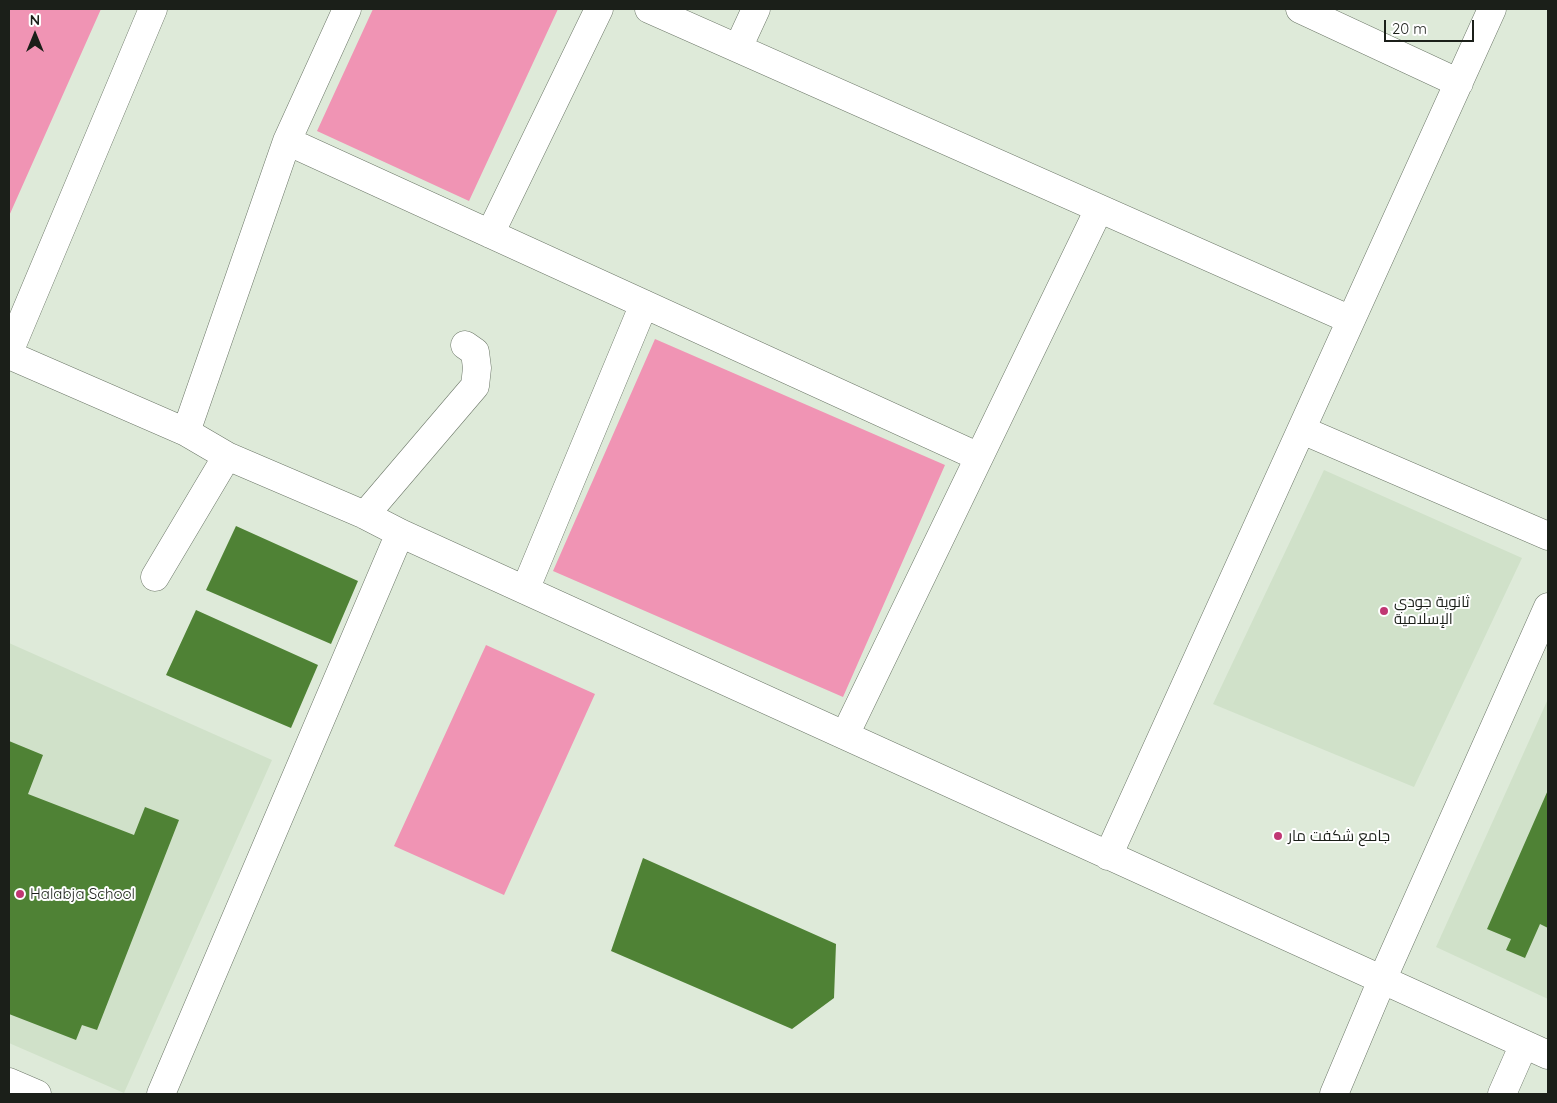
<!DOCTYPE html>
<html>
<head>
<meta charset="utf-8">
<style>
	body { margin:0 }
	#map { position:relative; width:1557px; height:1103px; overflow:hidden; background:#deead9; font-family:Quicksand,sans-serif }
	canvas { display:block }
	.frame { position:absolute; inset:0; border:10px solid #1b1f19; pointer-events:none }
	.north { position:absolute; left:10px; top:10px; width:50px; height:50px; -webkit-text-stroke:4px #fff; paint-order:stroke; rotate:0deg; font-size:14px; font-weight:700; line-height:20px; text-align:center; color:#1b1f19 }
	.north::after { content:''; display:block; margin:auto; width:18px; height:22px; background:#1b1f19; clip-path:polygon(50% 0,100% 100%,50% 72%,0 100%) }
	.scale { position:absolute; left:1384px; top:20px; width:90px; height:22px; box-sizing:border-box; border:2px solid #1b1f19; border-top:0; padding-left:6px; font-size:15px; line-height:18px; white-space:nowrap; color:#1b1f19; -webkit-text-stroke:4px #fff; paint-order:stroke }
</style>
</head>
<body>
<div id="map">
<canvas width="1557" height="1103"></canvas>
<div class="frame"></div>
<div class="north">N</div>
<div class="scale">20 m</div>
</div>
<script>
const ctx = document.querySelector('canvas').getContext('2d');
ctx.lineJoin = 'round';
function fill(path, color) { ctx.fillStyle = color; ctx.fill(path, 'evenodd'); }
const shape = rows => new Path2D(rows.map(r => 'M' + r).join(''));
function strokePath(path, color, width, dash) { ctx.strokeStyle = color; ctx.lineWidth = width; ctx.lineCap = dash ? 'butt' : 'round'; ctx.setLineDash(dash || []); ctx.stroke(path); }
function write(font, color, halo, rows, align = 'center') {
  ctx.font = font + ' Quicksand,Cairo,sans-serif'; ctx.lineWidth = 4; ctx.setLineDash([]); ctx.textBaseline = 'middle'; ctx.strokeStyle = halo; ctx.fillStyle = color; for (const [text, x, y, turn = 0] of rows) {
    ctx.save(); ctx.translate(x, y); ctx.rotate((+turn || 0) * Math.PI / 180); ctx.textAlign = isNaN(turn) ? turn : align; if (halo) ctx.strokeText(text, 0, 0); ctx.fillText(text, 0, 0); ctx.restore();
  }
}
fill(shape([
	[1324,470,1522,558,1414,787,1213,704],
	[9,643,272,760,124,1093,9,1043],
	[1548,699,1548,999,1436,947]
]), '#d0e1c9');
fill(shape([
	[9,9,101,9,9,216],
	[373,9,558,9,469,201,317,131],
	[655,339,945,465,843,697,553,571],
	[486,645,595,694,504,895,394,846]
]), '#f094b4');
fill(shape([
	[236,526,358,581,331,644,206,590],
	[196,610,318,665,291,728,166,675],
	[9,741,43,755,28,794,134,835,145,807,179,820,97,1030,82,1025,76,1040,9,1014],
	[1548,790,1548,928,1540,924,1525,958,1506,950,1511,939,1487,929],
	[643,858,836,944,834,998,792,1029,611,951]
]), '#4f8235');
const minor = shape([
	[649,9,1351,320],
	[1300,9,1459,83],
	[738,48,756,9],
	[287,141,979,457],
	[490,234,599,9],
	[9,352,153,9],
	[9,355,186,432,227,456,365,515,400,533,525,590,1548,1055],
	[1302,430,1548,536],
	[186,432,287,141,347,9],
	[365,515,475,386,477,368,475,352,465,345],
	[155,577,227,456],
	[525,590,644,304],
	[845,735,1099,209],
	[1108,856,1492,9],
	[9,1082,37,1094],
	[161,1094,400,533],
	[1334,1094,1382,980,1548,607],
	[1502,1094,1524,1044]
]);
strokePath(minor, '#6c7768', 29);
strokePath(minor, '#fff', 28);
for (const [x, y, r, color] of [
	[1384,611,5,"#c03773"],
	[1278,836,5,"#c03773"],
	[20,894,5,"#c03773"]
]) { const dot = new Path2D(); dot.arc(x, y, r, 0, 2 * Math.PI); ctx.fillStyle = color; ctx.fill(dot); strokePath(dot, '#fff', 2); }
write('15px', '#1b1f19', '#fff', [
	["ثانوية جودي",1394,602],
	["الإسلامية",1394,619],
	["جامع شكفت مار",1288,836],
	["Halabja School",30,894]
], 'left');
</script>
</body>
</html>
